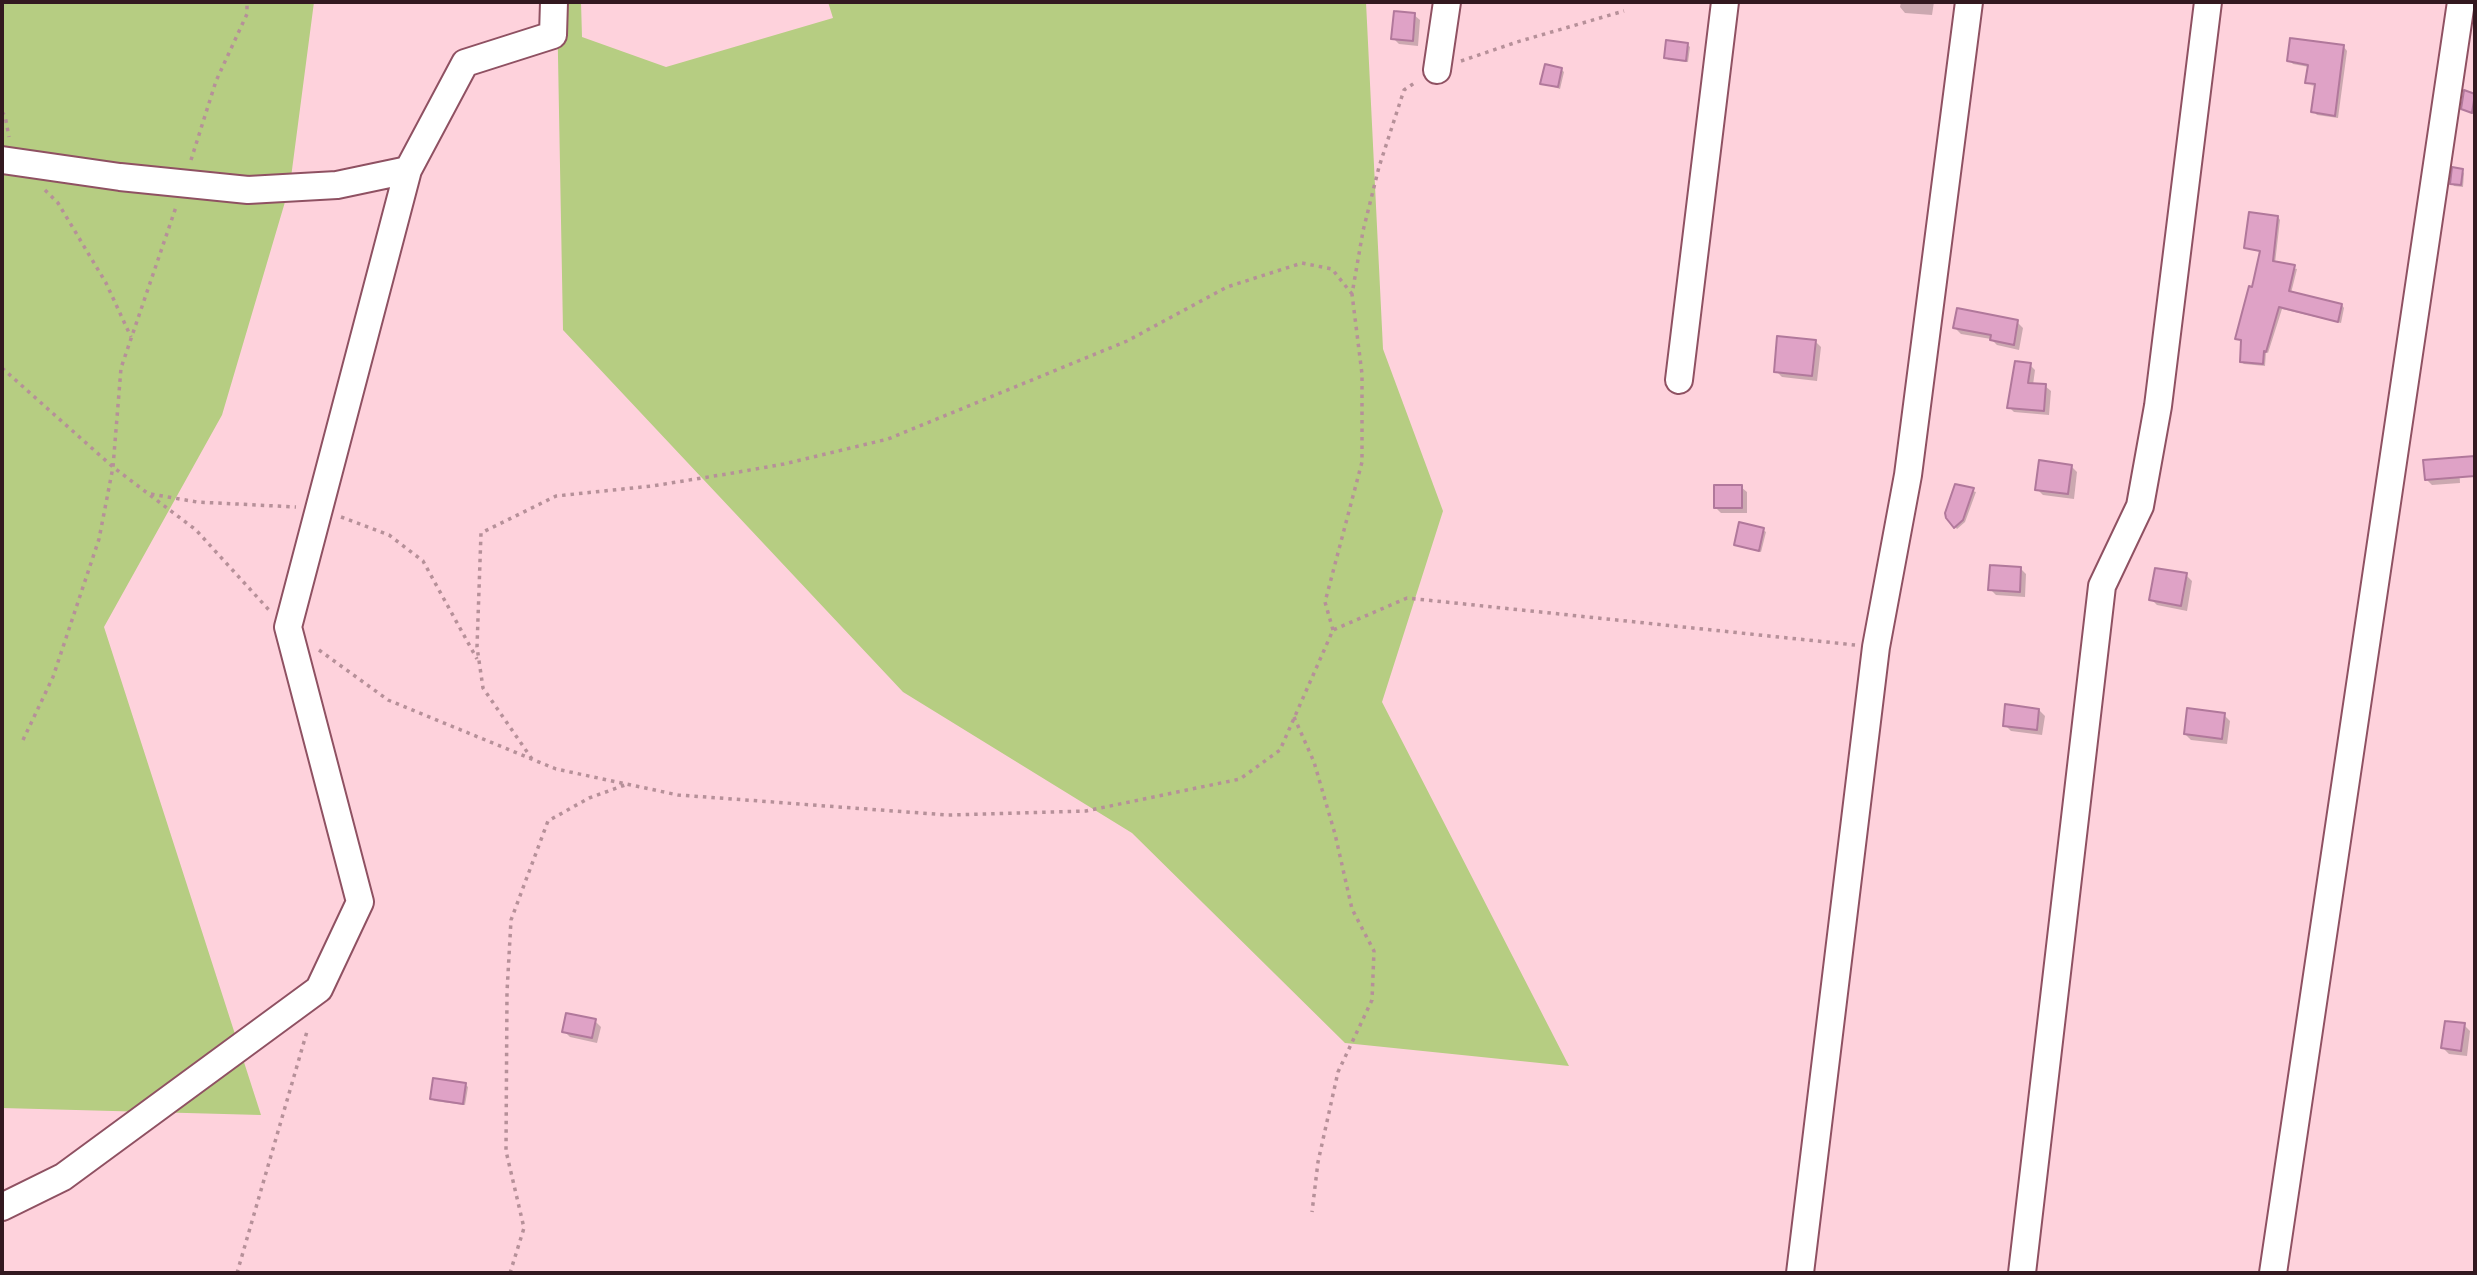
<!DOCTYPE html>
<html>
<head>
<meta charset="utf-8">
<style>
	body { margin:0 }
	#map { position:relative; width:2477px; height:1275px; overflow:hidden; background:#fed2dc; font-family:Inter,sans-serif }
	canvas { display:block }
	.frame { position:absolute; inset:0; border:4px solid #331920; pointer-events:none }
</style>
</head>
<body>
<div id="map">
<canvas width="2477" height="1275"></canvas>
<div class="frame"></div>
</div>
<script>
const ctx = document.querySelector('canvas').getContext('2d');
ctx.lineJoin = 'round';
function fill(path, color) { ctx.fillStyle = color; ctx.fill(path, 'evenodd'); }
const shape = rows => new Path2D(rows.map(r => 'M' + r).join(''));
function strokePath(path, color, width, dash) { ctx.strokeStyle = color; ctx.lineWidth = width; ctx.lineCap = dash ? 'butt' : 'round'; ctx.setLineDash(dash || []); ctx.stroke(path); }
fill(shape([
	[2,2,314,2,290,185,222,415,104,627,261,1115,2,1108],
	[557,2,581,2,582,37,666,67,833,18,828,2,1366,2,1383,349,1443,511,1382,702,1569,1066,1345,1043,1132,833,903,692,563,330]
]), '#b6cd82');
fill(shape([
	[1901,2,1934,2,1932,15,1905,13,1900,7],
	[1414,15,1420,20,1418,46,1399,44,1393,38],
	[1687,44,1690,47,1688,62,1668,60,1666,57],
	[2344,47,2347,51,2338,118,2317,115,2313,111,2316,87,2310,85,2323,87,2309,82,2309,84,2307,82,2309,67,2293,64,2289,60],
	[1561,69,1564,72,1560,89,1542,83],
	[2465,92,2475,96,2475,114,2463,109],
	[2462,171,2464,173,2463,187,2454,186,2452,183],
	[2278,217,2280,220,2275,263,2297,269,2291,293,2342,305,2344,308,2341,323,2282,309,2268,353,2266,352,2265,366,2244,364,2241,362,2243,341,2237,338,2253,289,2261,252,2245,248],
	[2017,322,2023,328,2019,350,1997,345,1991,339,1961,334,1955,328],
	[1815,341,1821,347,1817,381,1782,377,1776,371],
	[2030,365,2035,370,2033,385,2045,386,2051,391,2049,415,2014,412,2009,407],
	[2459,465,2460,483,2432,485,2426,479],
	[2071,466,2077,472,2074,499,2043,495,2037,489],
	[1956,486,1976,492,1965,522,1957,529,1947,518],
	[1741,487,1747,492,1747,513,1721,513,1715,507],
	[1763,530,1766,532,1761,552,1736,545],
	[2020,568,2026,574,2025,597,1996,595,1990,589],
	[2186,575,2192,581,2187,611,2157,605,2151,599],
	[2039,710,2045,716,2042,735,2011,731,2005,725],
	[2224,715,2230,721,2227,744,2191,740,2185,734],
	[595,1021,601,1027,597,1043,570,1037,564,1031],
	[2464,1025,2470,1031,2467,1056,2449,1054,2443,1048],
	[465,1084,468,1087,465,1105,434,1101,432,1098]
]), '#0003');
const building = shape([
	[1394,11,1415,13,1413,41,1391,39,1394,11],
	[2290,38,2344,45,2335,116,2311,112,2315,84,2305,83,2308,65,2287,61,2290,38],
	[1666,40,1688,43,1686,61,1664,58,1666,40],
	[1545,64,1562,68,1558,87,1540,84,1545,64],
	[2464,90,2475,94,2472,113,2461,109,2464,90],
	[2452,167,2463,169,2461,185,2450,184,2452,167],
	[2249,212,2278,216,2273,261,2295,265,2289,291,2342,304,2338,322,2279,307,2266,352,2264,351,2263,364,2240,362,2241,340,2235,339,2249,286,2252,287,2260,251,2244,248,2249,212],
	[1957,308,2018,320,2014,345,1990,340,1991,335,1953,328,1957,308],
	[1777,336,1816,340,1812,376,1774,372,1777,336],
	[2015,361,2031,363,2028,383,2046,384,2044,411,2007,408,2015,361],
	[2475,456,2475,476,2425,480,2423,460,2475,456],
	[2039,460,2072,465,2068,494,2035,490,2039,460],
	[1955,484,1974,488,1963,520,1954,528,1946,518,1945,513,1955,484],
	[1714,485,1742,485,1742,508,1714,508,1714,485],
	[1739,522,1764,528,1759,551,1734,545,1739,522],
	[1990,565,2021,567,2020,592,1988,590,1990,565],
	[2155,568,2187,573,2181,606,2149,600,2155,568],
	[2005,704,2039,709,2037,730,2003,726,2005,704],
	[2187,708,2225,713,2222,739,2184,734,2187,708],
	[566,1013,596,1019,592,1038,562,1032,566,1013],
	[2445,1021,2465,1023,2461,1051,2441,1048,2445,1021],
	[433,1078,466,1083,463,1104,430,1099,433,1078]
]);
fill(building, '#dfa2c6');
strokePath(building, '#b1789b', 2);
const minor = shape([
	[1437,70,1447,2],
	[2,160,120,177,248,190,337,185,408,170],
	[1679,380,1725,2],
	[2,1207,63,1177,319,989,360,902,288,627,408,170,465,63,553,35,554,2],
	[1800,1273,1876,647,1908,475,1969,2],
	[2022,1273,2102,586,2140,506,2158,406,2208,2],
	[2273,1273,2461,2]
]);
strokePath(minor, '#8f5162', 30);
strokePath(shape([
	[1461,61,1517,42,1624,11],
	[2,112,5,116,9,137],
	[191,160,216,81,247,14,247,2],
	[45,190,58,203,106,283,131,337],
	[2,368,113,467,196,530,269,610],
	[151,494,197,502,296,507],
	[341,517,389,535,423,561,477,659],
	[1333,630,1325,602,1362,462,1362,374,1352,294,1363,231,1379,167,1404,90,1416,82],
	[319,650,388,700,556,769,678,795,948,815,1086,811,1240,779,1280,750,1333,630,1407,598,1855,645],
	[1294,717,1314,762,1335,834,1352,909,1374,951,1372,1000,1338,1072,1318,1162,1312,1212],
	[23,740,53,677,99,539,113,467,121,368,176,207],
	[532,759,483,688,477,647,481,533,556,496,652,486,733,473,784,464,888,439,1127,341,1227,287,1302,263,1332,269,1352,294],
	[237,1273,308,1028],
	[510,1273,524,1228,506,1151,507,992,511,920,548,821,589,798,625,785]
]), '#b69099', 3.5, [3.5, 5]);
strokePath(minor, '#fff', 26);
</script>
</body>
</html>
